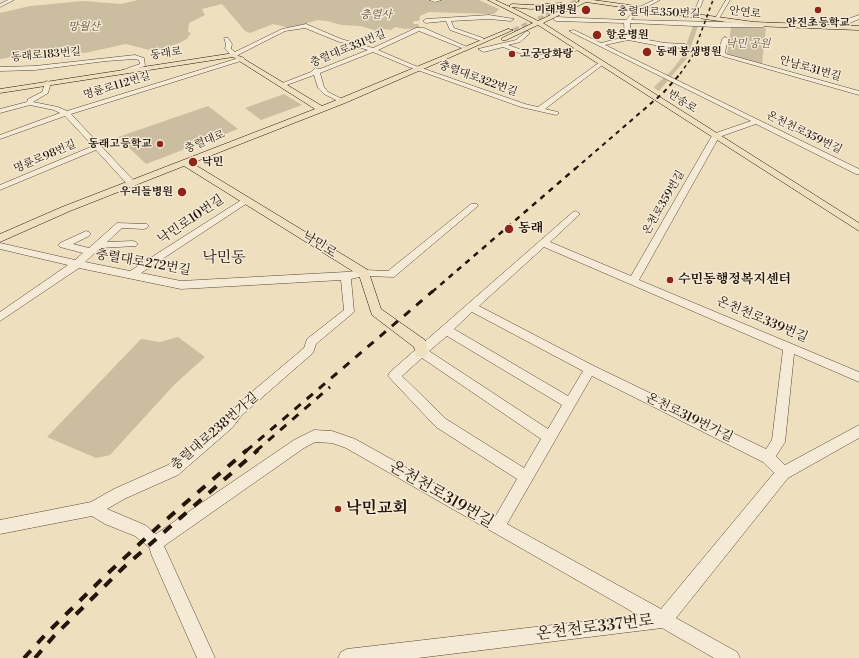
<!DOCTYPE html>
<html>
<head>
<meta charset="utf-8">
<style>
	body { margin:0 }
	canvas { display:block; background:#eedfbf }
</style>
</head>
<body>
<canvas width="859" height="658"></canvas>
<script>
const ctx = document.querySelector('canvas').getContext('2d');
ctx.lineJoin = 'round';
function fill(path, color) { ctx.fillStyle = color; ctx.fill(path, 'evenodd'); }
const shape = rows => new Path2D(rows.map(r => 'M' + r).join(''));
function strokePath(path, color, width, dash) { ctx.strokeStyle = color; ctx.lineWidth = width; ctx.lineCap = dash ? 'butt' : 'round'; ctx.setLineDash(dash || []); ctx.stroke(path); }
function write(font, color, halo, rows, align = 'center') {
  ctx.font = font + ' "Libre Bodoni","Noto Serif KR",serif'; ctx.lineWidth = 3; ctx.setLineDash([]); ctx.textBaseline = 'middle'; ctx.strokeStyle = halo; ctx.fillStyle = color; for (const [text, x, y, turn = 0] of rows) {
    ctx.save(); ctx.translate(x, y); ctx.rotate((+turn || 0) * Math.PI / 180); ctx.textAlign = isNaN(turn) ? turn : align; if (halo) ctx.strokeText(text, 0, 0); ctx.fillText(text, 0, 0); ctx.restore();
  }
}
fill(shape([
	[138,0,426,0,435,3,444,0,479,0,499,9,494,14,490,14,429,12,420,16,419,21,414,21,413,24,418,24,420,28,405,29,395,27,391,30,384,29,377,31,360,26,341,25,327,21,318,20,290,28,273,24,250,33,245,31,222,4,202,9,205,15,189,23,188,32,191,33,187,39,177,44,153,51,126,44,85,53,67,51,30,54,0,59,0,13,30,6,83,1,121,4],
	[693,26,698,26,687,58,659,91,654,88,655,86,671,71,682,57],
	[731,27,766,28,762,64,727,54],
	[284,94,302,105,261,120,245,108],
	[208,106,238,129,146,164,118,137],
	[178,337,205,357,174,385,110,455,96,458,47,437,141,339,160,342]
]), '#cbbda0');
strokePath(shape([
	[514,31,581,0]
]), '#c5b79b', 6, [6, 3]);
const minor = shape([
	[8,0,14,0,0,7,0,4,8,0],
	[429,0,442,0,435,2,429,0],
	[654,0,660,0,641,10,631,20,763,23,766,25,763,27,715,27,630,23,631,37,665,43,685,44,688,46,685,48,665,47,628,40,605,45,859,169,859,174,856,174,756,124,719,137,639,280,859,372,859,382,794,354,785,442,776,456,785,465,859,425,859,438,788,478,676,618,737,652,740,658,714,658,662,628,418,658,338,658,341,652,347,649,638,615,346,448,332,443,315,442,304,448,164,546,215,658,197,658,152,556,149,547,135,536,105,524,92,516,0,534,0,520,91,502,114,489,168,465,222,420,234,407,304,348,307,339,344,310,341,280,181,289,79,268,0,321,0,312,68,265,0,249,0,243,75,260,83,253,60,247,58,245,60,243,86,231,89,232,91,234,89,236,73,244,89,248,117,223,147,224,149,226,147,228,144,229,122,228,107,242,133,241,136,242,138,244,136,246,100,248,85,262,130,271,246,197,250,200,249,202,141,273,181,281,346,272,364,270,388,271,471,204,477,204,478,206,394,277,364,276,351,279,354,312,316,344,313,353,242,415,232,428,178,475,124,499,107,509,145,525,156,534,294,440,314,430,332,431,355,439,495,517,517,479,436,427,388,376,390,372,573,212,576,211,580,214,550,242,631,276,713,134,751,121,569,31,574,30,601,43,625,37,624,23,556,21,553,19,556,17,626,20,637,8,654,0],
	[544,247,783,350,772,440,766,449,594,366,479,306,544,247],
	[472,312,583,371,568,396,454,329,472,312],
	[447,336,562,405,548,429,429,351,447,336],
	[422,358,541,439,524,468,446,419,402,376,422,358],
	[592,376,763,462,774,473,661,609,507,524,592,376],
	[699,0,703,0,697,16,692,17,699,0],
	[726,0,730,0,718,20,714,20,726,0],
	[489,15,514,19,511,21,489,19,451,21,454,28,483,38,483,40,481,41,450,30,446,21,426,23,423,21,426,19,489,15],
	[859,15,859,19,845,25,829,29,826,27,859,15],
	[306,24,341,39,373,48,416,28,424,28,467,47,462,48,419,31,378,50,413,65,525,104,538,107,600,62,605,63,545,109,558,112,558,114,556,115,521,107,409,67,373,52,320,73,324,87,328,92,344,100,344,102,340,102,324,94,318,88,314,75,284,86,280,86,280,84,311,72,315,68,320,69,368,50,337,41,305,28,285,31,236,56,232,56,225,49,226,44,224,38,228,38,232,44,231,49,235,52,282,29,306,24],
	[527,31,530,33,520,42,508,45,533,54,540,55,580,47,583,49,540,59,530,57,503,47,484,52,478,49,516,40,527,31],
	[725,37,728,39,725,52,726,54,859,91,859,95,722,56,719,52,722,39,725,37],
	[135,55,144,58,145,66,122,74,120,73,120,71,140,64,139,60,135,59,106,61,35,70,0,71,0,67,35,66,135,55],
	[242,57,245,59,244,60,71,114,99,144,102,144,102,147,135,182,136,184,135,186,129,186,96,150,0,190,0,185,93,146,65,116,0,139,0,135,60,113,54,110,30,105,0,113,0,109,27,102,28,99,42,92,46,81,51,82,48,93,33,102,58,107,67,111,242,57]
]);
const major = shape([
	[488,0,495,0,510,7,510,5,512,4,531,5,562,3,562,5,560,6,531,9,511,7,538,21,580,1,578,0,593,0,754,22,859,26,859,30,754,26,586,2,543,23,859,223,859,231,538,25,506,40,502,40,502,38,533,23,488,0],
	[508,29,513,30,345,103,192,163,368,270,381,309,425,340,428,352,426,356,421,357,416,356,414,347,372,315,359,275,184,166,70,211,0,242,0,234,62,207,315,109,233,57,0,93,0,89,234,53,322,106,508,29]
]);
strokePath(minor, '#564837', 1);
strokePath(major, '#23150a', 1);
fill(minor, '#f4ead5');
fill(major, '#eedfbf');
strokePath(shape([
	[680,74,692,57,713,0]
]), '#23150a', 1.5, [3.5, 3.5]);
strokePath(shape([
	[575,169,663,93,681,73]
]), '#23150a', 2, [4.5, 4.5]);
strokePath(shape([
	[432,292,576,168]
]), '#23150a', 2.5, [5.5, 5.5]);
strokePath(shape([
	[246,451,433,291],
	[256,451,330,387]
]), '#23150a', 3, [8, 8]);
strokePath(shape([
	[24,658,46,634,107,574,160,525,247,450],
	[35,658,54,636,123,568,258,450]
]), '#23150a', 4, [10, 10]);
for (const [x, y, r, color] of [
	[586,10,5,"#8f2418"],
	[818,10,4,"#8f2418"],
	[597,35,5,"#8f2418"],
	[647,52,5,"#8f2418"],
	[512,54,4,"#8f2418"],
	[160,144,4,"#8f2418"],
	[193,162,5,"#8f2418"],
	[182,192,5,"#8f2418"],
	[509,229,5,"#8f2418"],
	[670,280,4,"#8f2418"],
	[338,509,4,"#8f2418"]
]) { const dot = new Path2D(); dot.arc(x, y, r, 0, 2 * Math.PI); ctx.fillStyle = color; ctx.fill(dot); strokePath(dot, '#f4ead5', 1.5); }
write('bold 11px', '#23150a', '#f4ead5', [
	["미래병원",577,10,"right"],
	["안진초등학교",818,23,"center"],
	["항운병원",606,35],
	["동래 봉생병원",656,52],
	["고궁당화랑",520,54],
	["동래고등학교",152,144,"right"],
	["낙민",202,162],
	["우리들병원",173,192,"right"]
], 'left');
write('11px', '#23150a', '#f4ead5', [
	["충렬대로350번길",659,13,2],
	["안연로",745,13,7],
	["충렬대로331번길",348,49,-22],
	["동래로",166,54,-8],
	["동래로183번길",46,55,-5],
	["안남로31번길",810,69,16],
	["충렬대로322번길",478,79,20],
	["명륜로112번길",117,86,-17],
	["반송로",682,102,33],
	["온천천로359번길",804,133,26],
	["충렬대로",205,142,-22],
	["명륜로98번길",45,157,-23],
	["온천로359번길",664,203,-60]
]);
write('italic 11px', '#5e503e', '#f4ead5', [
	["충렬사",376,15],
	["망월산",84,27],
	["낙민 공원",748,44]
]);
write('13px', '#23150a', '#f4ead5', [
	["낙민로10번길",191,220,-34],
	["낙민로",319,245,32],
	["충렬대로272번길",143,263,10],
	["온천천로339번길",762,320,23],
	["온천로319번가길",689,418,26],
	["충렬대로238번가길",215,432,-41]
]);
write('bold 13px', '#23150a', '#f4ead5', [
	["동래",518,229],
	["수민동행정복지센터",678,280]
], 'left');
write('15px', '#23150a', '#f4ead5', [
	["낙민동",224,258]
]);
write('16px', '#23150a', '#f4ead5', [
	["온천천로319번길",441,495,30],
	["온천천로337번로",595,628,-7]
]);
write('bold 16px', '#23150a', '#f4ead5', [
	["낙민교회",346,509]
], 'left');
</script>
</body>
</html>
